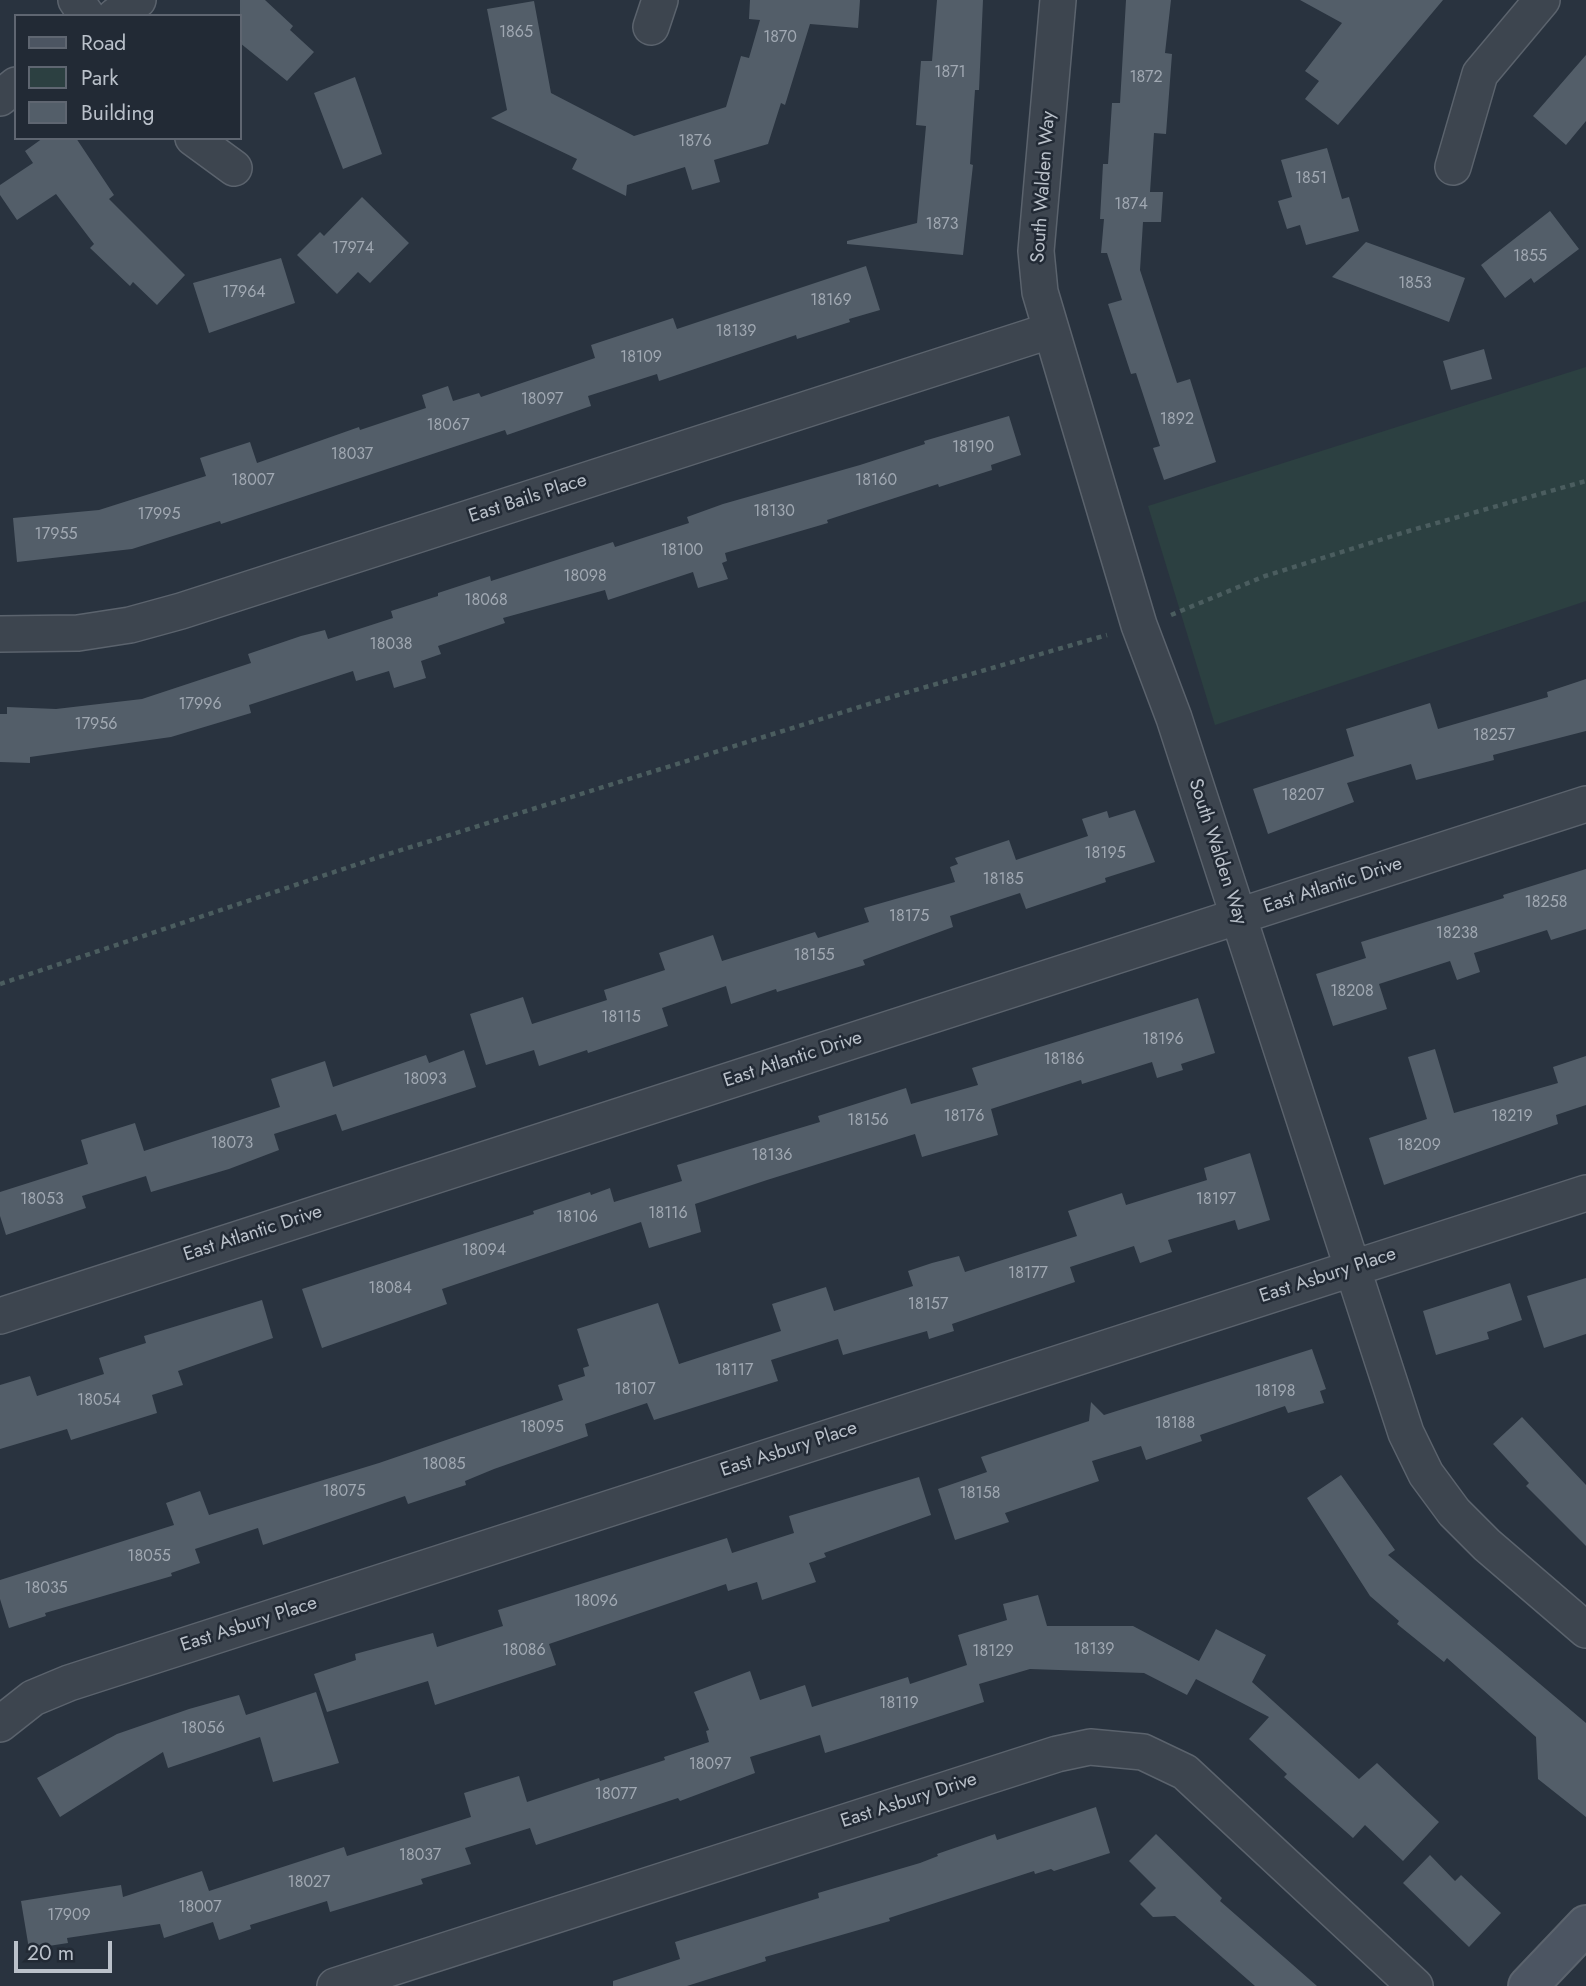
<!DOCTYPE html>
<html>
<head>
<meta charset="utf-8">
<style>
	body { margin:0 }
	#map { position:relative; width:1586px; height:1986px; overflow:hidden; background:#29333f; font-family:Jost,sans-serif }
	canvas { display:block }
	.legend { position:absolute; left:14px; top:14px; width:228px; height:126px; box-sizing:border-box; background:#222a35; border:2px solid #5f6671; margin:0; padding:9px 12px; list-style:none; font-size:21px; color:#bac1ca }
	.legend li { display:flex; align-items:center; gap:14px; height:35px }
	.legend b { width:35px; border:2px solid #5f6671 }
	.scale { position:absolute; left:14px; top:1941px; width:98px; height:32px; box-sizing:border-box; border:4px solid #bac1ca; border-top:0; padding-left:9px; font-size:21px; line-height:24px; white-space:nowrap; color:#bac1ca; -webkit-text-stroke:5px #222a35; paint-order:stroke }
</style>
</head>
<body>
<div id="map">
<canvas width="1586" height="1986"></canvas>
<ul class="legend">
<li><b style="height:9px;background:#4c5562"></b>Road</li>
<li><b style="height:19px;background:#2c4041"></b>Park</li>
<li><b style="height:19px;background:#535e69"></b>Building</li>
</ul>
<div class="scale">20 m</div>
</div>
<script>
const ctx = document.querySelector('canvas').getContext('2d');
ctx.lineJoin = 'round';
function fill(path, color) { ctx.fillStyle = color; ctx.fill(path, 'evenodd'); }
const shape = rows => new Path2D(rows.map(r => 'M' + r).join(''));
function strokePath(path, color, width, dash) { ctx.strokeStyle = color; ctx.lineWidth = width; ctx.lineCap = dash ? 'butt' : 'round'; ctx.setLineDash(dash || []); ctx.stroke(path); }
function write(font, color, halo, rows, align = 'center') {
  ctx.font = font + ' Jost,sans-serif'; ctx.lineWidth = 5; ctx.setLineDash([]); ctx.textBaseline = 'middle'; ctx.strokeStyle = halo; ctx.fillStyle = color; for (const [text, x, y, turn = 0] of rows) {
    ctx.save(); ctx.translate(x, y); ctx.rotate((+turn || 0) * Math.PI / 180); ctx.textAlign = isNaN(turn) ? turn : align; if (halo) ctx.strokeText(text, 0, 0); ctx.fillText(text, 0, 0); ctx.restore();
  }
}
fill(shape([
	[1586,367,1586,601,1215,725,1148,506]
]), '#2c4041');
fill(shape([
	[240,0,265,0,293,26,290,30,314,52,287,81,240,43],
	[750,0,860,0,858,28,810,24,785,105,781,103,768,144,714,160,720,182,692,190,685,167,627,185,626,196,572,169,577,159,491,118,507,110,487,9,534,1,551,93,634,136,726,107,741,56,749,58,760,20,749,19],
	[937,0,983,0,979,90,975,90,970,164,973,165,963,255,847,244,847,241,917,223,926,126,916,125,921,61,932,61],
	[1126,0,1171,0,1165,53,1172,54,1166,134,1154,133,1150,192,1163,192,1161,222,1143,222,1140,270,1177,383,1190,379,1216,462,1164,480,1153,448,1160,446,1136,373,1131,374,1108,304,1122,300,1107,253,1101,253,1104,219,1100,219,1103,164,1108,164,1112,103,1120,103],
	[1300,0,1443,0,1338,125,1305,99,1319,81,1305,71,1342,23],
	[1586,55,1586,121,1566,145,1533,116],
	[355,77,382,154,343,169,314,93],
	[43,138,76,138,114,195,109,199,185,275,157,305,133,282,130,286,90,248,94,244,56,194,17,220,0,195,0,185,33,163,25,151],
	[1327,148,1342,199,1349,197,1359,231,1306,245,1300,225,1287,229,1278,201,1292,197,1281,160],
	[362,197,409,243,370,283,358,272,337,294,297,255,320,232,324,236],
	[1550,211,1579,249,1534,283,1531,278,1505,298,1481,265],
	[1366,242,1465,278,1449,322,1332,277],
	[281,258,295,303,209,333,193,283],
	[866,266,880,310,849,319,850,322,797,339,796,335,659,381,657,374,588,396,591,406,507,435,505,430,221,524,220,521,132,549,17,562,13,518,99,510,206,476,200,458,250,442,257,463,359,427,360,430,426,408,422,395,448,386,453,401,479,393,481,397,595,358,591,345,673,318,677,329],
	[1484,349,1492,379,1451,390,1443,361],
	[1009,416,1021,455,991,465,992,470,939,487,938,484,827,520,828,523,725,553,727,561,722,563,728,579,698,588,693,572,608,600,605,590,503,618,505,623,438,646,441,654,421,661,426,678,394,688,389,671,356,681,353,671,249,705,251,713,171,737,30,757,30,763,0,762,0,714,7,714,7,707,56,709,142,699,251,663,248,654,301,636,325,630,328,639,393,618,391,611,438,596,438,593,490,576,491,581,613,542,615,547,689,523,687,517,723,504,860,465,925,444,924,441],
	[1586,679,1586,731,1493,755,1494,760,1416,780,1411,764,1347,783,1354,802,1268,834,1253,789,1354,756,1346,729,1430,703,1438,729,1548,697,1547,692],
	[1135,810,1155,862,1105,878,1106,882,1026,909,1020,893,950,916,953,927,863,960,865,965,777,992,776,989,731,1004,726,986,662,1008,668,1026,588,1053,587,1050,539,1066,534,1050,486,1065,470,1014,523,997,532,1024,607,1000,604,990,665,970,659,953,713,935,722,961,815,932,818,938,869,922,864,908,955,882,950,867,958,864,955,858,1009,840,1016,860,1088,836,1082,819,1107,811,1109,818],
	[1586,869,1586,929,1551,940,1547,930,1474,953,1480,972,1457,980,1450,961,1379,984,1387,1009,1333,1026,1316,974,1366,958,1361,942,1504,898,1503,895],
	[1198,998,1215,1053,1181,1064,1183,1070,1157,1078,1152,1062,1082,1084,1081,1080,991,1109,998,1135,922,1157,915,1134,767,1180,695,1204,701,1232,649,1248,641,1222,442,1289,447,1304,322,1348,302,1289,534,1214,533,1211,590,1192,591,1195,610,1188,614,1202,682,1181,677,1165,820,1122,818,1116,906,1088,911,1104,978,1085,972,1068],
	[1435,1049,1454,1113,1558,1083,1553,1067,1586,1056,1586,1105,1556,1115,1558,1124,1384,1185,1369,1138,1427,1119,1408,1057],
	[464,1050,476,1087,342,1131,336,1114,274,1134,279,1150,229,1169,151,1192,146,1176,82,1196,86,1208,6,1235,0,1216,0,1192,88,1164,81,1140,135,1123,144,1151,280,1107,271,1079,325,1061,333,1087,426,1055,429,1063],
	[1250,1153,1270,1220,1238,1230,1235,1220,1168,1240,1172,1252,1140,1263,1134,1246,1070,1267,1075,1282,952,1324,954,1331,929,1339,927,1331,843,1355,838,1339,771,1360,778,1381,654,1420,647,1403,585,1424,588,1436,494,1469,465,1481,466,1485,408,1504,405,1496,263,1545,258,1528,195,1549,200,1563,171,1573,172,1576,45,1613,46,1616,9,1628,0,1599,0,1580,174,1525,166,1503,200,1491,209,1515,379,1463,563,1400,558,1385,585,1376,583,1368,589,1366,577,1329,658,1303,679,1364,781,1331,772,1304,826,1287,834,1311,913,1286,908,1271,932,1263,959,1256,965,1272,1077,1236,1068,1211,1122,1193,1126,1205,1207,1180,1204,1168],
	[1586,1278,1586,1334,1544,1348,1527,1296],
	[1510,1283,1522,1320,1487,1332,1489,1339,1436,1355,1423,1311],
	[262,1300,273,1338,178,1371,183,1385,152,1395,157,1413,71,1440,67,1429,0,1449,0,1385,30,1376,37,1396,104,1374,99,1358,146,1343,144,1336],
	[1312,1349,1326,1389,1320,1391,1324,1403,1288,1413,1285,1406,1200,1435,1202,1441,1146,1460,1141,1446,1092,1461,1099,1481,1005,1513,1009,1522,955,1540,938,1489,987,1472,981,1457,1089,1421,1091,1402,1104,1415],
	[1522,1417,1586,1485,1586,1546,1526,1486,1529,1483,1493,1444],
	[1341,1475,1395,1550,1388,1555,1586,1723,1586,1817,1538,1779,1536,1737,1447,1658,1444,1662,1397,1624,1399,1621,1370,1596,1307,1498],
	[919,1477,931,1515,824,1553,826,1557,809,1563,816,1582,762,1600,757,1582,728,1591,726,1584,549,1644,556,1665,435,1705,428,1681,327,1712,314,1674,356,1660,355,1654,433,1633,437,1647,503,1626,498,1610,727,1538,732,1553,794,1533,789,1516],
	[1038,1595,1047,1626,1133,1626,1199,1661,1216,1629,1266,1655,1252,1682,1359,1779,1377,1763,1439,1822,1403,1861,1365,1825,1353,1838,1284,1777,1287,1774,1249,1739,1269,1717,1196,1679,1187,1695,1144,1673,1030,1669,979,1684,984,1702,854,1744,825,1753,820,1735,750,1757,755,1773,680,1801,678,1798,536,1845,530,1828,465,1848,471,1864,421,1879,423,1884,330,1912,327,1901,250,1925,251,1929,219,1940,213,1922,164,1938,160,1924,67,1938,68,1943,29,1949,21,1901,121,1885,123,1897,202,1871,209,1891,344,1847,347,1856,471,1817,464,1793,519,1776,527,1802,599,1778,600,1781,665,1760,664,1757,709,1742,706,1731,709,1730,694,1692,750,1671,760,1700,805,1685,812,1707,908,1677,910,1684,967,1665,958,1635,1007,1620,1003,1604],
	[316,1692,339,1763,273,1782,260,1737,168,1768,163,1752,60,1817,37,1778,117,1734,189,1709,239,1695,246,1715],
	[1096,1807,1110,1853,1054,1871,1051,1869,1035,1874,1034,1871,889,1918,890,1921,765,1957,766,1961,687,1986,613,1986,613,1981,680,1959,675,1942,819,1898,818,1893,920,1863,938,1856,937,1854,995,1834,997,1840],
	[1156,1834,1222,1898,1220,1901,1317,1986,1255,1986,1175,1916,1153,1917,1140,1904,1156,1888,1129,1861],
	[1430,1855,1455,1881,1461,1875,1501,1913,1469,1947,1403,1883]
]), '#535e69');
const street = shape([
	[76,0,87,16],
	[1058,0,1036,251,1040,292,1139,625,1174,718,1406,1433,1426,1474,1454,1512,1487,1545,1586,1630],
	[115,16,138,0],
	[651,27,660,0],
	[0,98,16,85],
	[193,138,234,168],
	[1453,167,1480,74,1542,0],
	[0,634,78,633,130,625,181,611,1049,331],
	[0,1316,1586,804],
	[0,1724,33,1698,69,1683,1586,1193],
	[335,1986,1057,1754,1090,1747,1143,1752,1185,1772,1415,1986]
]);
const secondary = shape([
	[1528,1986,1586,1925]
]);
strokePath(street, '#5b636d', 38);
strokePath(secondary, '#5b636d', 42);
strokePath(shape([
	[1171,615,1265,576,1412,530,1586,481],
	[0,984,379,857,898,695,1107,635]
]), '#4b5d5f', 4.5, [5, 5]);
strokePath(street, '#3d454f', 35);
strokePath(secondary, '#4c5562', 38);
write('16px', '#a0a8b2', null, [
	["1865",516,33],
	["1870",780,38],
	["1871",950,73],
	["1872",1146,78],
	["1876",695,142],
	["1851",1311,179],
	["1874",1131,205],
	["1873",942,225],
	["17974",353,249],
	["1855",1530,257],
	["1853",1415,284],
	["17964",244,293],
	["18169",831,301],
	["18139",736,332],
	["18109",641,358],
	["18097",542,400],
	["1892",1177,420],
	["18067",448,426],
	["18190",973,448],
	["18037",352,455],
	["18007",253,481],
	["18160",876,481],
	["18130",774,512],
	["17995",159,515],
	["17955",56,535],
	["18100",682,551],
	["18098",585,577],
	["18068",486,601],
	["18038",391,645],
	["17996",200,705],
	["17956",96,725],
	["18257",1494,736],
	["18207",1303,796],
	["18195",1105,854],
	["18185",1003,880],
	["18258",1546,903],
	["18175",909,917],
	["18238",1457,934],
	["18155",814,956],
	["18208",1352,992],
	["18115",621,1018],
	["18196",1163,1040],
	["18186",1064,1060],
	["18093",425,1080],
	["18176",964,1117],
	["18219",1512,1117],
	["18156",868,1121],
	["18073",232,1144],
	["18209",1419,1146],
	["18136",772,1156],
	["18053",42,1200],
	["18197",1216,1200],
	["18116",668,1214],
	["18106",577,1218],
	["18094",484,1251],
	["18177",1028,1274],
	["18084",390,1289],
	["18157",928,1305],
	["18117",734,1371],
	["18107",635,1390],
	["18198",1275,1392],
	["18054",99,1401],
	["18188",1175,1424],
	["18095",542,1428],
	["18085",444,1465],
	["18075",344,1492],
	["18158",980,1494],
	["18055",149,1557],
	["18035",46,1589],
	["18096",596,1602],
	["18139",1094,1650],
	["18086",524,1651],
	["18129",993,1652],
	["18119",899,1704],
	["18056",203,1729],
	["18097",710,1765],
	["18077",616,1795],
	["18037",420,1856],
	["18027",309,1883],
	["18007",200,1908],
	["17909",69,1916]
]);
write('19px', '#bac1ca', '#222a35', [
	["South Walden Way",1044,187,-86],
	["East Bails Place",528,499,-18],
	["South Walden Way",1217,852,72],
	["East Atlantic Drive",1333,886,-18],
	["East Atlantic Drive",793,1060,-18],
	["East Atlantic Drive",253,1234,-18],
	["East Asbury Place",1328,1276,-18],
	["East Asbury Place",789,1450,-18],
	["East Asbury Place",249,1625,-18],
	["East Asbury Drive",909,1801,-18]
]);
</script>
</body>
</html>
